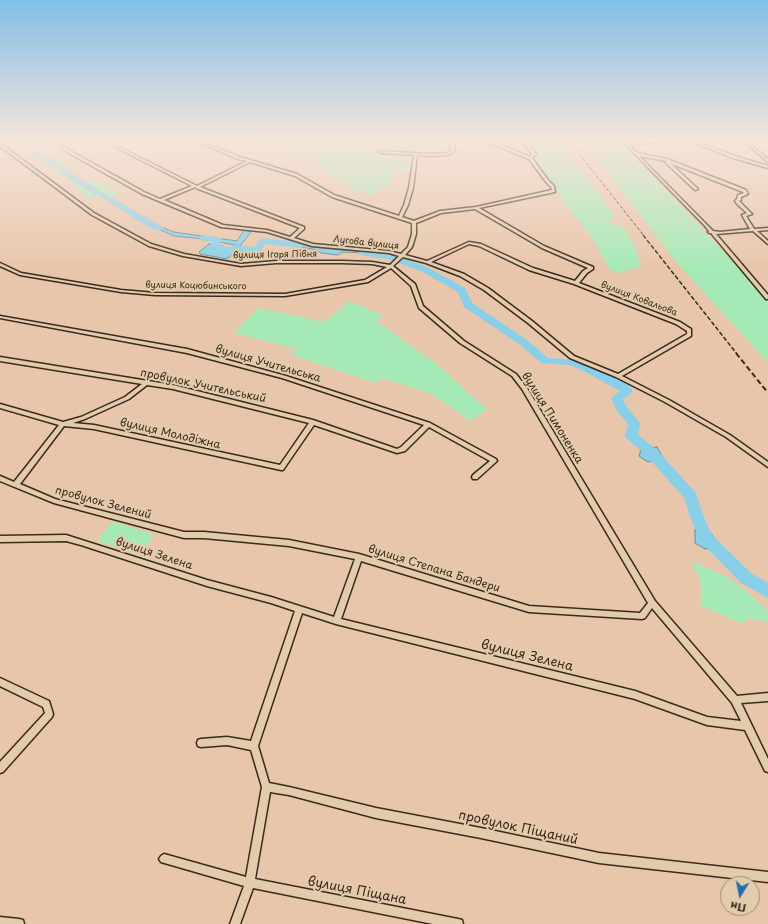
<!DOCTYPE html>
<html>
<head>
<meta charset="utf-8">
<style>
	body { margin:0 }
	#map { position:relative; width:768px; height:924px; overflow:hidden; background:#e8c6ab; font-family:"Playpen Sans",sans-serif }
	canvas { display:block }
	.north { position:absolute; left:720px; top:876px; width:40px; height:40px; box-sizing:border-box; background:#e3ccac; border:1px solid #a08b73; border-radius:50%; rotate:190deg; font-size:11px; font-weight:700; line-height:16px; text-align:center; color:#3b2a1e }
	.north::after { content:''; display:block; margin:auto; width:14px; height:18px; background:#1f6fb2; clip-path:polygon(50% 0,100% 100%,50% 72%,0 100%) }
</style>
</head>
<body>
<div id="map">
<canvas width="768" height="924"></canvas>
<div class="north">Пн</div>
</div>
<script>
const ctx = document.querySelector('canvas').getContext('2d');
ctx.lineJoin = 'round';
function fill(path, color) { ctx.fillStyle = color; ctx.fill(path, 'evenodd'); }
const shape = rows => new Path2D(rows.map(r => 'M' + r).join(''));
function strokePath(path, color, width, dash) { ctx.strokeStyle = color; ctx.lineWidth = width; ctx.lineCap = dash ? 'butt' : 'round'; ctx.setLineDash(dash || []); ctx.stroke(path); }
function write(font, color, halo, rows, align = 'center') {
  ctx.font = font + ' "Playpen Sans",sans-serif'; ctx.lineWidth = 4; ctx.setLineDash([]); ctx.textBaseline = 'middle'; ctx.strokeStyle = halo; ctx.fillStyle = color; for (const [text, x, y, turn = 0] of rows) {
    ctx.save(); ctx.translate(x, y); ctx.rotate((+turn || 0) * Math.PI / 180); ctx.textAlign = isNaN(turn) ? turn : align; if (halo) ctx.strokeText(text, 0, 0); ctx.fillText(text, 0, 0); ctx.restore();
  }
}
fill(shape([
	[261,141,356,141,375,146,377,146,374,151,380,153,414,155,411,171,395,170,389,187,381,186,376,196,349,189,351,185,332,178,318,164,303,156],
	[361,141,449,141,451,152,431,154,377,150,380,146],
	[522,141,557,141,614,214,609,222,623,228,635,246,641,266,620,273,611,271,588,232,558,196,555,187,546,179],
	[581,141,619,141,768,299,768,363,677,263,608,173],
	[37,143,40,144,38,149,46,157,64,159,64,162,62,166,78,180,109,183,107,185,110,191,126,189,117,195,86,199,82,198,84,194,63,175,55,173,43,161,29,155,29,144],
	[350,301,383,316,377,322,438,365,487,410,470,421,431,394,382,378,375,383,292,355,296,349,234,333,258,308,324,322],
	[113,521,154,535,139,555,97,541],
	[691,561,727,577,748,593,768,612,768,622,749,618,741,623,701,606,701,582]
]), '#a5eab6');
const water = shape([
	[145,221,174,232,237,241,244,230,251,232,240,246,204,239,174,236,144,223,145,221],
	[288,241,320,248,385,254,342,252,338,255,321,253,317,250,285,244,288,241],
	[209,244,223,246,225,248,236,249,237,250,227,259,200,254,199,252,209,244],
	[657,447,663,458,648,462,639,456,641,450,657,447],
	[695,530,710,532,720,546,705,549,695,543,695,530]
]);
fill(water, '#88d0e9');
strokePath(water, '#698e98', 1);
fill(shape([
	[28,141,35,141,38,154,55,160,82,180,164,228,160,231,150,228,104,199,76,184,49,164,32,157,28,141],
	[203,235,221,238,222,240,219,245,229,247,235,245,254,247,261,239,264,238,302,242,306,245,302,248,266,244,259,252,256,253,236,251,229,253,211,249,210,247,213,242,200,240,199,238,203,235],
	[363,250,392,254,427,267,465,288,472,303,527,340,548,358,576,360,595,367,630,386,633,392,623,399,626,406,640,423,638,435,656,449,696,493,703,515,712,535,751,573,768,583,768,598,741,583,702,543,689,515,685,499,646,455,627,439,625,436,628,424,617,411,611,398,620,391,587,373,570,365,541,363,519,344,464,307,458,292,421,271,387,259,360,255,358,253,363,250]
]), '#88d0e9');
const street = shape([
	[55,141,58,141,69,150,144,192,160,199,192,186,103,141,107,141,197,186,247,161,238,159,196,141,201,141,240,157,297,174,334,195,399,216,404,205,409,188,414,155,381,153,379,152,380,151,429,154,447,153,451,151,449,141,453,141,455,151,449,155,429,156,417,155,413,188,408,205,402,217,414,221,440,211,476,207,552,190,551,187,546,182,529,159,507,150,482,141,487,141,509,148,530,157,532,154,523,142,526,141,536,154,532,158,548,180,554,186,555,192,479,208,544,246,593,267,593,269,587,273,579,283,680,322,691,329,691,336,622,376,669,400,730,435,768,462,768,467,726,437,665,402,616,377,570,358,528,323,484,290,460,276,426,263,403,257,393,266,415,284,423,306,464,341,516,374,527,388,655,601,737,696,768,693,768,701,741,703,768,759,768,772,765,771,745,730,707,725,635,699,336,624,302,613,258,746,269,783,289,787,376,808,481,828,599,853,768,872,768,882,599,863,481,838,376,818,289,795,270,792,255,879,458,919,462,920,463,924,433,924,253,888,240,924,230,924,244,886,161,862,159,859,161,856,164,854,246,877,262,787,251,750,227,745,201,747,198,746,197,743,198,740,201,739,227,737,251,741,295,611,271,603,207,586,81,545,66,541,0,542,0,536,66,535,207,580,271,597,334,617,355,559,289,546,204,538,184,538,54,503,0,481,0,476,14,482,59,425,0,408,0,404,63,422,81,417,125,397,142,384,0,361,0,357,173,385,313,420,397,449,401,447,424,425,282,378,187,353,0,318,0,316,187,349,286,376,430,423,496,459,497,461,477,479,473,479,472,477,473,475,490,461,429,427,405,451,397,453,314,425,283,470,281,470,94,429,64,426,20,484,55,499,184,532,204,532,289,540,359,554,529,606,640,613,648,603,522,389,512,376,460,343,419,308,411,286,391,268,368,282,285,296,155,295,121,292,20,275,0,266,0,263,21,273,121,290,155,293,285,294,365,280,387,267,372,264,342,263,276,263,241,266,183,256,149,246,92,215,0,146,0,143,94,213,151,244,184,254,241,264,276,261,342,261,372,262,390,265,399,256,389,253,312,246,267,232,221,227,142,194,67,152,55,141],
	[250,162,295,176,332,197,412,223,412,234,408,247,401,254,389,251,313,244,294,238,304,229,304,227,200,187,250,162],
	[195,187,196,188,300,228,290,237,267,230,223,225,164,200,195,187],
	[475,209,542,248,588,268,583,271,575,281,533,268,481,244,469,242,427,261,405,255,412,247,416,234,416,223,441,213,475,209],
	[469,244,479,246,529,270,574,284,676,324,687,331,687,334,618,374,574,356,532,321,488,288,464,274,431,262,469,244],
	[147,385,173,389,309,423,280,465,94,425,73,423,85,419,129,399,147,385],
	[361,561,529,612,642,619,645,618,652,608,732,703,741,721,707,717,635,691,341,619,361,561],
	[622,141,625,141,628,144,651,141,664,141,629,146,637,153,667,159,746,190,748,194,741,197,741,200,739,201,752,214,746,216,753,227,754,229,768,228,768,230,757,231,768,241,768,244,753,231,716,234,768,295,768,299,766,299,711,233,709,233,708,232,709,231,705,226,622,141],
	[639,156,666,161,666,163,695,190,698,189,670,163,743,192,744,193,738,195,737,199,735,201,737,204,747,213,742,215,750,229,720,232,713,231,639,156],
	[690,141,695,141,735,156,768,166,768,168,733,158,690,141],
	[744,141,747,141,768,159,768,162,744,141],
	[0,678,49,701,53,714,52,717,3,772,0,773,0,762,45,713,43,707,0,686,0,678],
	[0,917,19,919,23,920,24,924,0,924,0,917]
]);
strokePath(street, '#3b2a1e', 3);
fill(street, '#e3ccac');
strokePath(shape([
	[569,141,644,236]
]), '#3b2a1e', 1, [3.5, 2]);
strokePath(shape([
	[643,235,737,354]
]), '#3b2a1e', 1.5, [4.5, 2]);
strokePath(shape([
	[736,353,768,393]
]), '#3b2a1e', 2, [5.5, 3]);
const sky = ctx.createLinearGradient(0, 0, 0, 271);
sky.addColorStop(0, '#81bfe8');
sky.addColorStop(0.52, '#f5e5d9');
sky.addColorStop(1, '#f5e5d900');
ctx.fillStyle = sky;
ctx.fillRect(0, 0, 768, 271);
write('9px', '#3b2a1e', '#e3ccac', [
	["Лугова вулиця",366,243,6],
	["вулиця Ігоря Півня",275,255,-1],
	["вулиця Коцюбинського",196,286,1],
	["вулиця Ковальова",639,299,21]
]);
write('11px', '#3b2a1e', '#e3ccac', [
	["вулиця Учительська",268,364,16],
	["провулок Учительський",203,386,12],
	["вулиця Пимоненка",552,418,58],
	["вулиця Молодіжна",170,434,13],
	["провулок Зелений",103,503,15],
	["вулиця Зелена",154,554,18],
	["вулиця Степана Бандери",434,569,17]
]);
write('13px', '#3b2a1e', '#e3ccac', [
	["вулиця Зелена",527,656,14],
	["провулок Піщаний",518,828,12],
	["вулиця Піщана",357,891,11]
]);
</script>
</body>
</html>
